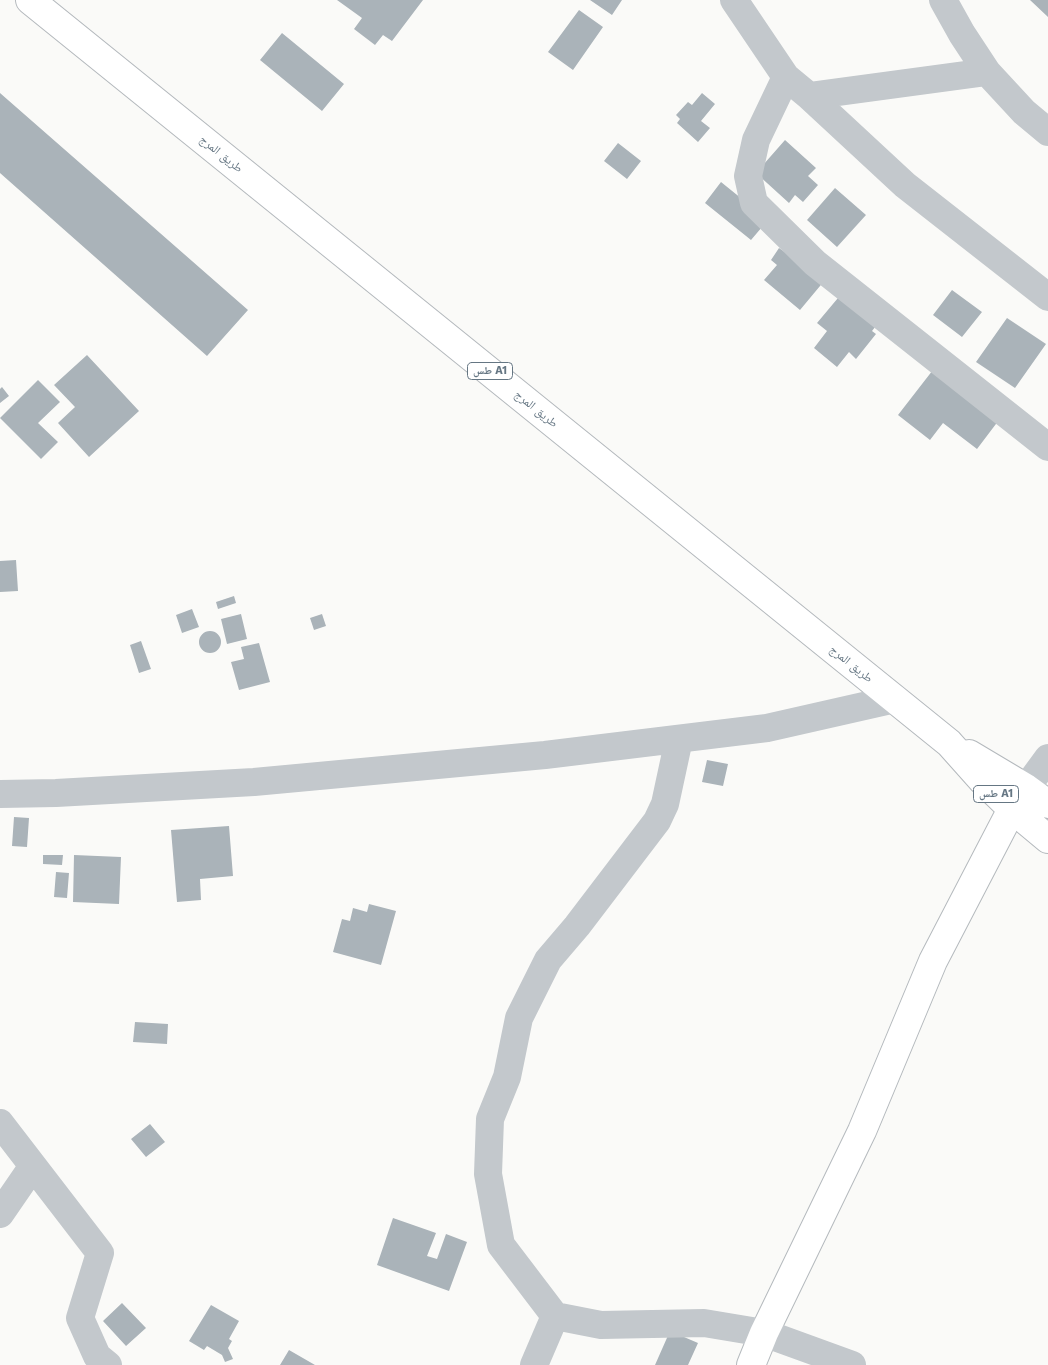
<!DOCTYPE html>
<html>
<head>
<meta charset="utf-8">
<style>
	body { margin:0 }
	canvas { display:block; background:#fafaf8 }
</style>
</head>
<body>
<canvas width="1048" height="1365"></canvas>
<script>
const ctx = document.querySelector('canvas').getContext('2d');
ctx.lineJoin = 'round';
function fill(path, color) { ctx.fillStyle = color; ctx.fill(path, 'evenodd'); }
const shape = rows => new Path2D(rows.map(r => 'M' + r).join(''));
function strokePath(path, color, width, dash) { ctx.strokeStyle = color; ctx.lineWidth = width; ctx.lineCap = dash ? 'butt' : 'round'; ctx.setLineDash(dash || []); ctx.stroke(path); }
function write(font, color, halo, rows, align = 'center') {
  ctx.font = font + ' "Work Sans","Noto Naskh Arabic",sans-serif'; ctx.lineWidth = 5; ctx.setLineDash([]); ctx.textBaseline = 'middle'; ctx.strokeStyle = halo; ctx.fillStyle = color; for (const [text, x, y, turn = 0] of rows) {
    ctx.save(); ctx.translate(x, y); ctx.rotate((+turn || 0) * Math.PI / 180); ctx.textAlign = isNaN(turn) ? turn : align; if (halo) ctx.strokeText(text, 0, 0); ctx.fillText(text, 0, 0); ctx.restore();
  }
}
fill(shape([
	[337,0,423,0,392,41,383,35,375,45,354,29,362,18],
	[590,0,622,0,612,15],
	[1030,0,1048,0,1048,17],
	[579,10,603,27,573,70,548,52],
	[282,33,344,84,322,111,260,60],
	[0,93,248,310,207,356,0,173],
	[702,93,715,104,701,121,710,128,698,142,677,123,680,119,676,115,688,102,692,105],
	[785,140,816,168,808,176,818,185,803,202,795,195,789,203,756,173],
	[618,143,641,161,627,179,604,161],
	[721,182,768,220,751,240,705,203],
	[835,188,866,215,837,247,807,220],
	[779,248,825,280,800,310,764,280,777,265,771,260],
	[952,290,982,312,962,337,933,315],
	[843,292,879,322,872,331,876,334,856,359,849,352,837,367,814,348,827,331,817,323],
	[1007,318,1046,344,1015,388,976,362],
	[87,355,139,411,89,457,58,423,75,407,54,385],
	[936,366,1002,416,977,449,943,423,930,440,898,415],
	[38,380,60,402,38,423,58,442,41,459,0,418],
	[2,387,9,396,0,403,0,389],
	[16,560,18,591,0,592,0,561],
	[234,596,236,603,218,609,216,602],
	[192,609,199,627,182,633,176,615],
	[241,614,247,639,227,644,221,619],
	[322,614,326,626,314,630,310,618],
	'199 642a11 11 0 1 1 22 0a11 11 0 1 1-22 0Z',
	[141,641,151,669,139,673,130,645],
	[259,643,270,682,239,690,231,662,244,659,241,647],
	[707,760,728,764,723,786,702,782],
	[14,817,29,818,27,847,12,846],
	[229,826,233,876,200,879,201,900,177,902,171,830],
	[43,855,63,855,62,865,43,864],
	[74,855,121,857,119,904,73,902],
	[56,872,69,873,67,898,54,897],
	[369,904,396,911,381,965,333,952,342,919,350,921,353,908,367,912],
	[135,1022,168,1024,167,1044,133,1042],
	[150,1124,165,1142,146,1157,131,1139],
	[393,1218,436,1233,427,1256,437,1259,446,1234,467,1242,449,1291,377,1265],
	[122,1303,146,1328,126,1346,103,1321],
	[211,1305,239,1321,229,1339,232,1341,228,1348,233,1359,225,1362,222,1355,207,1346,204,1350,189,1341],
	[670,1331,698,1343,688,1365,655,1365],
	[289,1350,315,1365,280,1365]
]), '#aab3b9');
const major = shape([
	[751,1365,764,1333,862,1131,933,961,1012,809,1026,789]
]);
const highway = shape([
	[30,0,949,743,982,780,1012,809,1048,839],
	[969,754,1026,788,1048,804]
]);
strokePath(major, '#b5babe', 30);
strokePath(highway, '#b4b9bd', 30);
strokePath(shape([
	[734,0,786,77,809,96,905,185,1048,297],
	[943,0,962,34,987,72,1024,112,1048,132],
	[786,77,756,140,748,176,754,203,815,263,1048,447],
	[809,96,987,72],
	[679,739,665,804,657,821,577,926,548,960,519,1018,507,1077,490,1119,488,1174,501,1245,555,1316,601,1325,704,1323,764,1333,852,1365],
	[1026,788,1048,758],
	[0,794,56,793,254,782,545,755,767,728,895,699],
	[0,1123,100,1253,80,1318,97,1356,108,1365],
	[0,1214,33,1166],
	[534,1365,555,1316]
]), '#c3c8cc', 28);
strokePath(major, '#fff', 28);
strokePath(highway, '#fff', 28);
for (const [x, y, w] of [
	[490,371,45],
	[996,794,45]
]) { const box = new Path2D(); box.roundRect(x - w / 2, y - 8.5, w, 17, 4); ctx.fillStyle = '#fff'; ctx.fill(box); strokePath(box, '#657683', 1); }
write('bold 11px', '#657683', null, [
	["طس A1",490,371],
	["طس A1",996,794]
]);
write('12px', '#657683', '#fff', [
	["طريق المرج",221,154,39],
	["طريق المرج",536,409,39],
	["طريق المرج",851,664,39]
]);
</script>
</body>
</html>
